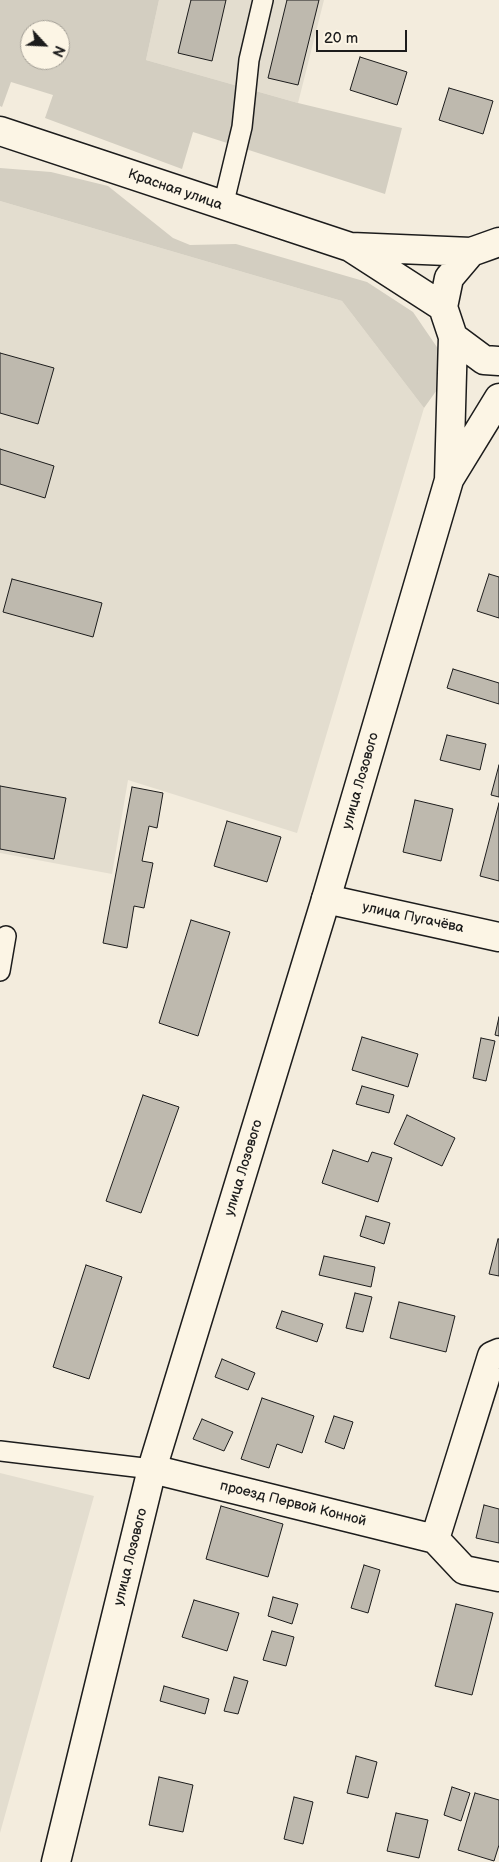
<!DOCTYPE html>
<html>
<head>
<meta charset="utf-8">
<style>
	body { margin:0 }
	#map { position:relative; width:499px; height:1862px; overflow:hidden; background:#f3ecdd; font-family:"Balsamiq Sans",sans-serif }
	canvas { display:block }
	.north { position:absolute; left:20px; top:20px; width:50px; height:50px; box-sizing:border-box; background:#fcf5e5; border:1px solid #a29e95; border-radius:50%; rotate:115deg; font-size:14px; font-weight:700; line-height:20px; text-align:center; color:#1c1c1c }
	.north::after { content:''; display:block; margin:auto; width:18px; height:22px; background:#1c1c1c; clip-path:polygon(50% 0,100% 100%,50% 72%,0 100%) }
	.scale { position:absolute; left:316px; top:30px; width:91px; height:22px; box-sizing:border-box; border:2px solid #1c1c1c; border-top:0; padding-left:6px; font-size:15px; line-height:18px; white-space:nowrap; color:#1c1c1c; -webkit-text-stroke:4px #fcf5e5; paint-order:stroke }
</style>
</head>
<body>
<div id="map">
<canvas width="499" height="1862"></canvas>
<div class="north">N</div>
<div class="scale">20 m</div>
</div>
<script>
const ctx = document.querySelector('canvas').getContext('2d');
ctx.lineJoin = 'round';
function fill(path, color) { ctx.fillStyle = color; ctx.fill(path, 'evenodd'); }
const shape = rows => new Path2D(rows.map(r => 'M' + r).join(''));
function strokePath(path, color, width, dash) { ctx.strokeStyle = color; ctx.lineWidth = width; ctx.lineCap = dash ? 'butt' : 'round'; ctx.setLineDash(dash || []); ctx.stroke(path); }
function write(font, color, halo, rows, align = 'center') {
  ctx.font = font + ' "Balsamiq Sans",sans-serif'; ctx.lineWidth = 4; ctx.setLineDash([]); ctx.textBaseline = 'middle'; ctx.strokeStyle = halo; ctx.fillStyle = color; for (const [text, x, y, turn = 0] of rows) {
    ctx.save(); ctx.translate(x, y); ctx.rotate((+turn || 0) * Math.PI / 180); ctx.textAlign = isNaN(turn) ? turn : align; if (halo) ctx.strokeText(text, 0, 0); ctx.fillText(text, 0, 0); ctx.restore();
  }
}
fill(shape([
	[159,0,324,0,298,103,146,60],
	[0,201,342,301,424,408,297,833,128,780,112,874,0,853],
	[0,1473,94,1496,0,1833]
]), '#e3ddcf');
fill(shape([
	[0,0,159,0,146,60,298,103,402,128,385,194,193,132,182,169,45,118,53,95,11,82,2,107,0,106],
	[30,30,60,30,60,60,30,60],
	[0,168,51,172,108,186,173,238,190,245,236,244,367,282,413,312,441,353,439,387,424,408,342,301,0,201]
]), '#d3cec1');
const building = shape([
	[191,0,226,0,212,61,178,53,191,0],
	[287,0,319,0,298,85,268,78,287,0],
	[360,57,407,72,397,105,350,90,360,57],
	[449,88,493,101,483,134,439,120,449,88],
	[0,353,54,368,38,424,0,413,0,353],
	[0,449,54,466,45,498,0,484,0,449],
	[489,574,499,577,499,618,477,611,489,574],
	[12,579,102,603,93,637,3,612,12,579],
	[453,669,499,683,499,704,447,688,453,669],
	[447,735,486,744,480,770,440,760,447,735],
	[499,765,499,797,491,795,499,765],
	[0,786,66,798,54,859,0,849,0,786],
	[132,787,163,793,157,828,149,826,142,861,153,863,144,908,134,906,127,948,103,943,132,787],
	[415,800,453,809,441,861,403,852,415,800],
	[499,803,499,881,480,876,499,803],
	[227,821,281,837,267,882,214,866,227,821],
	[191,920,230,932,198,1036,159,1023,191,920],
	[499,1017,499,1036,495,1035,499,1017],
	[362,1037,418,1054,408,1087,352,1070,362,1037],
	[481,1038,495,1041,486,1081,473,1078,481,1038],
	[362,1086,394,1095,389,1113,356,1104,362,1086],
	[143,1095,179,1107,141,1213,106,1201,143,1095],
	[407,1115,455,1138,442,1166,394,1144,407,1115],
	[333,1150,368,1162,372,1152,392,1158,378,1202,322,1183,333,1150],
	[366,1216,390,1223,384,1244,360,1236,366,1216],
	[498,1239,499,1239,499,1276,489,1274,498,1239],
	[324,1256,375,1267,371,1287,319,1275,324,1256],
	[86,1265,122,1277,89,1379,53,1367,86,1265],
	[355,1293,372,1297,363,1332,346,1328,355,1293],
	[399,1302,455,1316,446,1352,390,1338,399,1302],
	[282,1311,323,1324,317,1342,276,1328,282,1311],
	[222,1359,255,1373,248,1390,215,1377,222,1359],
	[262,1398,314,1416,302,1453,277,1444,269,1468,241,1459,262,1398],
	[334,1416,353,1422,344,1449,325,1442,334,1416],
	[202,1419,233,1432,224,1451,193,1439,202,1419],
	[484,1505,499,1509,499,1543,476,1538,484,1505],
	[221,1506,283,1524,268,1577,206,1559,221,1506],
	[364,1565,380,1570,368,1613,351,1608,364,1565],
	[273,1597,298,1604,292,1624,268,1616,273,1597],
	[194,1600,239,1613,227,1651,182,1637,194,1600],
	[456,1604,493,1613,472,1695,435,1686,456,1604],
	[272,1631,294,1637,286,1666,263,1660,272,1631],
	[234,1677,248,1681,238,1714,224,1711,234,1677],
	[164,1686,209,1699,205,1714,160,1701,164,1686],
	[356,1756,377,1762,368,1798,347,1793,356,1756],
	[159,1777,193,1785,183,1832,149,1825,159,1777],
	[452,1787,470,1793,461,1821,444,1815,452,1787],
	[475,1793,499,1800,499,1845,494,1861,458,1850,475,1793],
	[294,1797,313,1802,303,1844,284,1839,294,1797],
	[396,1813,428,1820,419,1858,387,1851,396,1813]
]);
fill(building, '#beb9ae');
strokePath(building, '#1c1c1c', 1);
const lane = shape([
	[223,206,242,127,249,60,263,0],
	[0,971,6,936],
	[0,1451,152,1469]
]);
const street = shape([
	[326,899,499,937],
	[152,1469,435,1539,464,1570,499,1577],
	[435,1539,492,1356,499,1353]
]);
const secondary = shape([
	[0,131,350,247,443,307],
	[499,242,471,252,449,278,443,307,453,337,484,360,499,361],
	[351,247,471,252],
	[450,478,499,398],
	[56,1862,152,1469,326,899,449,480,453,337]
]);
strokePath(lane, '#1c1c1c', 22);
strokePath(street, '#1c1c1c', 31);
strokePath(secondary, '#1c1c1c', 31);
strokePath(lane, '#fcf5e5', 19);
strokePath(street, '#fcf5e5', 28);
strokePath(secondary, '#fcf5e5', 28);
write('14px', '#1c1c1c', '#fcf5e5', [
	["Красная улица",175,190,19],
	["улица Лозового",361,781,-74],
	["улица Пугачёва",413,918,12],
	["улица Лозового",244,1168,-73],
	["проезд Первой Конной",293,1504,14],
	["улица Лозового",131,1557,-76]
]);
</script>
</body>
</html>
